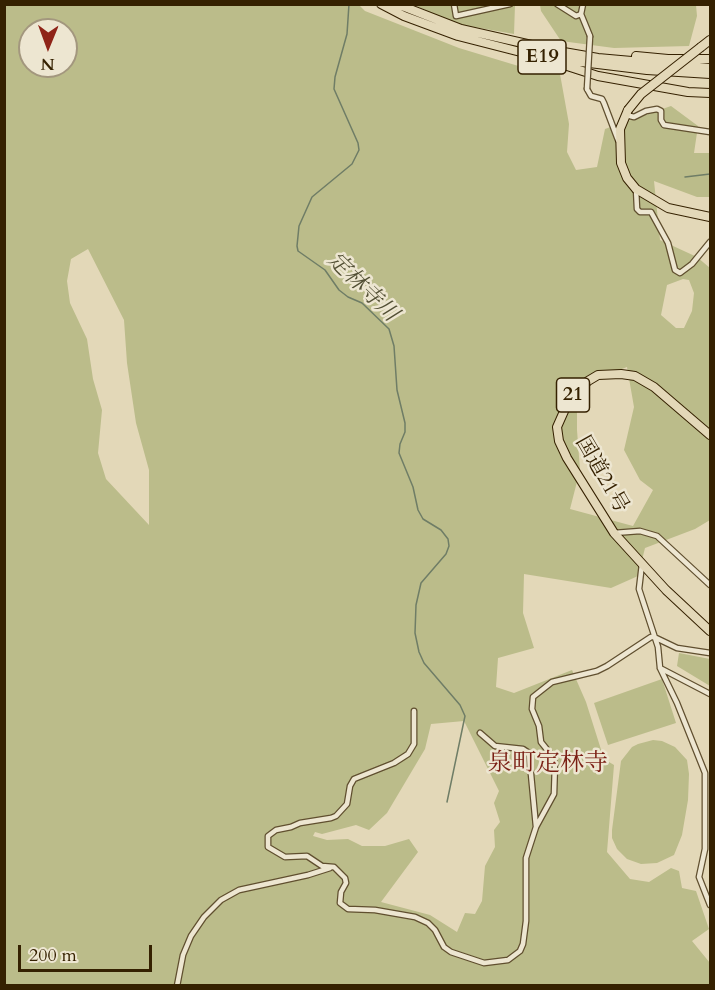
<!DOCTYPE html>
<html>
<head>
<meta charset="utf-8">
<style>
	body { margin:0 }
	#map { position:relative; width:715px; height:990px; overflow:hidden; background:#e3d8b8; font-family:Cardo,serif }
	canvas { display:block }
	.frame { position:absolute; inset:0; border:6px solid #352101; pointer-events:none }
	.north { position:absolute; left:18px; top:18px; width:60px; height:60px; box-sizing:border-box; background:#ede6d1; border:2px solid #a3977e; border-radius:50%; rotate:181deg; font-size:16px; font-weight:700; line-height:24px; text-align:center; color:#352101 }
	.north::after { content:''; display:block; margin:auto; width:21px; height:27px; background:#8f2418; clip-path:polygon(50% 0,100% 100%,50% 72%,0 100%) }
	.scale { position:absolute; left:18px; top:945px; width:134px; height:27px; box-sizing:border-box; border:3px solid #352101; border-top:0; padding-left:8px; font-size:18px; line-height:21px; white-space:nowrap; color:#352101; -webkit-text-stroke:4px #ede6d1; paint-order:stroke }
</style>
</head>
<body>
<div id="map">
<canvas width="715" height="990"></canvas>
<div class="frame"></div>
<div class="north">N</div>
<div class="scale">200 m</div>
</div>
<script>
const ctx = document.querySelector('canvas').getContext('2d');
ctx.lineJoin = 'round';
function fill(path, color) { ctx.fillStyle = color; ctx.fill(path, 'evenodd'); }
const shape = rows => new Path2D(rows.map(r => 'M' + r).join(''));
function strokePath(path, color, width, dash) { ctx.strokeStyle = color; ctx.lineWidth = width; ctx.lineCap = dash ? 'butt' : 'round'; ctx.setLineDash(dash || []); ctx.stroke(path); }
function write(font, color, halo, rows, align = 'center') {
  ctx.font = font + ' Cardo,"Noto Serif JP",serif'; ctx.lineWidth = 5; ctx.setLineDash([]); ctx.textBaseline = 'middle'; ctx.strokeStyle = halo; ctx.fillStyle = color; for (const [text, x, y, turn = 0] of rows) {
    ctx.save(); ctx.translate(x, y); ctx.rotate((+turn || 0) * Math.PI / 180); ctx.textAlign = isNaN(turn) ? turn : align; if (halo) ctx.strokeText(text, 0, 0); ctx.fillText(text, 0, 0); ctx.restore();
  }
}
fill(shape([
	[5,5,359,5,365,11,459,48,525,68,560,74,569,124,567,152,576,170,597,167,605,129,671,106,698,126,694,153,710,153,710,197,697,197,654,181,660,240,697,257,710,268,710,520,695,529,645,548,638,576,611,588,524,574,523,613,534,648,498,658,496,687,514,693,572,670,586,702,604,759,614,765,607,852,630,879,649,882,671,868,679,871,682,888,696,891,709,929,692,941,710,963,710,985,5,986],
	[30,30,66,30,66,66,30,66],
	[88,249,124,320,127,363,136,423,149,470,149,525,106,479,98,453,102,410,93,379,87,339,70,303,67,281,71,259],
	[683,279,689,280,694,293,692,311,684,328,676,328,661,315,667,285],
	[627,367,634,407,624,450,640,480,653,490,633,526,570,509,580,470,577,430,577,386],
	[464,721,499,791,494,803,500,822,494,830,495,847,485,866,482,901,475,914,465,913,457,932,430,915,381,902,418,852,409,839,385,846,362,846,348,839,327,840,313,836,315,832,322,834,356,825,369,830,387,813,425,749,431,724],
	[414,5,515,5,514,34,457,24],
	[540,5,696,5,697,16,689,46,614,48,561,41,541,11],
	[679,653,710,659,710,686,677,666],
	[662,679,676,723,608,745,594,703],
	[653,740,662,741,675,747,687,760,689,774,688,800,682,835,674,855,657,863,641,864,627,859,617,849,612,838,612,830,621,761,632,747,638,744]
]), '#bbbc8a');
strokePath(shape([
	[349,4,347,34,335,77,334,89,358,143,359,150,352,164,312,197,299,226,297,246,298,251,325,270,339,290,348,297,362,303,389,329,394,346,397,390,405,423,405,432,400,444,399,453,413,487,418,510,423,519,441,530,448,539,449,546,446,554,421,583,416,605,415,633,419,652,424,663,460,705,465,716,447,802],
	[685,177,710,174]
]), '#6f7d66', 1.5);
const street = shape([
	[454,4,456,16,510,4],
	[557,4,576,16,581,14],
	[583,4,581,14,590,36],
	[587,89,591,96,602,99,604,103,618,140],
	[626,115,634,117,646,111,657,109,661,111,661,120,664,125,710,132],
	[636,189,637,209,640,212,651,212,668,243,675,270,680,273,692,264,710,242],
	[614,533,640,531,657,536,710,585],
	[642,564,639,589,658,647,660,668,677,703,705,773,705,849,699,877,710,905],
	[654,637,677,648,710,653],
	[660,668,710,694],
	[414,711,414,744,408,754,394,763,354,779,350,786,347,804,336,816,331,818,300,823,291,827,276,830,268,836,268,847,285,857,307,856,322,866,334,867,345,878,346,883,341,892,340,903,348,909,375,910,415,917,428,923,435,930,444,947,451,952,484,963,508,960,520,951,523,944,526,921,526,858,536,827,554,794,555,764,553,757,541,742,539,726,532,709,533,697,552,682,597,671,607,666,651,637,654,637],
	[480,733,495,746,523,749,529,753,536,827],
	[177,986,183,955,191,936,204,917,221,900,239,890,308,875,330,868]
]);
const highway = shape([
	[381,4,404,16,458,36,540,57,647,70,710,74],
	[397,4,461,29,558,51,598,58,710,68],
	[701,47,710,40],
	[636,56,668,59,710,59],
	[561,64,598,76,688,92,710,93],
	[628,110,620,129,621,163,627,178,636,189,668,208,710,217],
	[710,435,654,387,635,376,621,374,598,375,588,381,569,400,557,427,559,441,567,458,614,533,666,590,710,631]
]);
strokePath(street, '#604f2f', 7);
strokePath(highway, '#352101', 10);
strokePath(street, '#ede6d1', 4.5);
strokePath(highway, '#e3d8b8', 8);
const streetBridge = shape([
	[587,89,590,36]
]);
const highwayBridge = shape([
	[628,110,641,94,701,47]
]);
strokePath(streetBridge, '#604f2f', 7, []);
strokePath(highwayBridge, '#352101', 10, []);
strokePath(streetBridge, '#ede6d1', 4.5);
strokePath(highwayBridge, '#e3d8b8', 8);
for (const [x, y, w] of [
	[542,57,48],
	[573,395,33]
]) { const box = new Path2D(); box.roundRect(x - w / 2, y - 17, w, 34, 4.5); ctx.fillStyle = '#ede6d1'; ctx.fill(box); strokePath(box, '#352101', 1.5); }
write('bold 20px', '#352101', null, [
	["E19",542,57],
	["21",573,395]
]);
write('21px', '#352101', '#ede6d1', [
	["国道21号",601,475,60]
]);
write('italic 22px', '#524f34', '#ede6d1', [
	["定林寺川",362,288,44]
]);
write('24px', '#7a1f14', '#ede6d1', [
	["泉町定林寺",548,764]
]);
</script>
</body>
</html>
